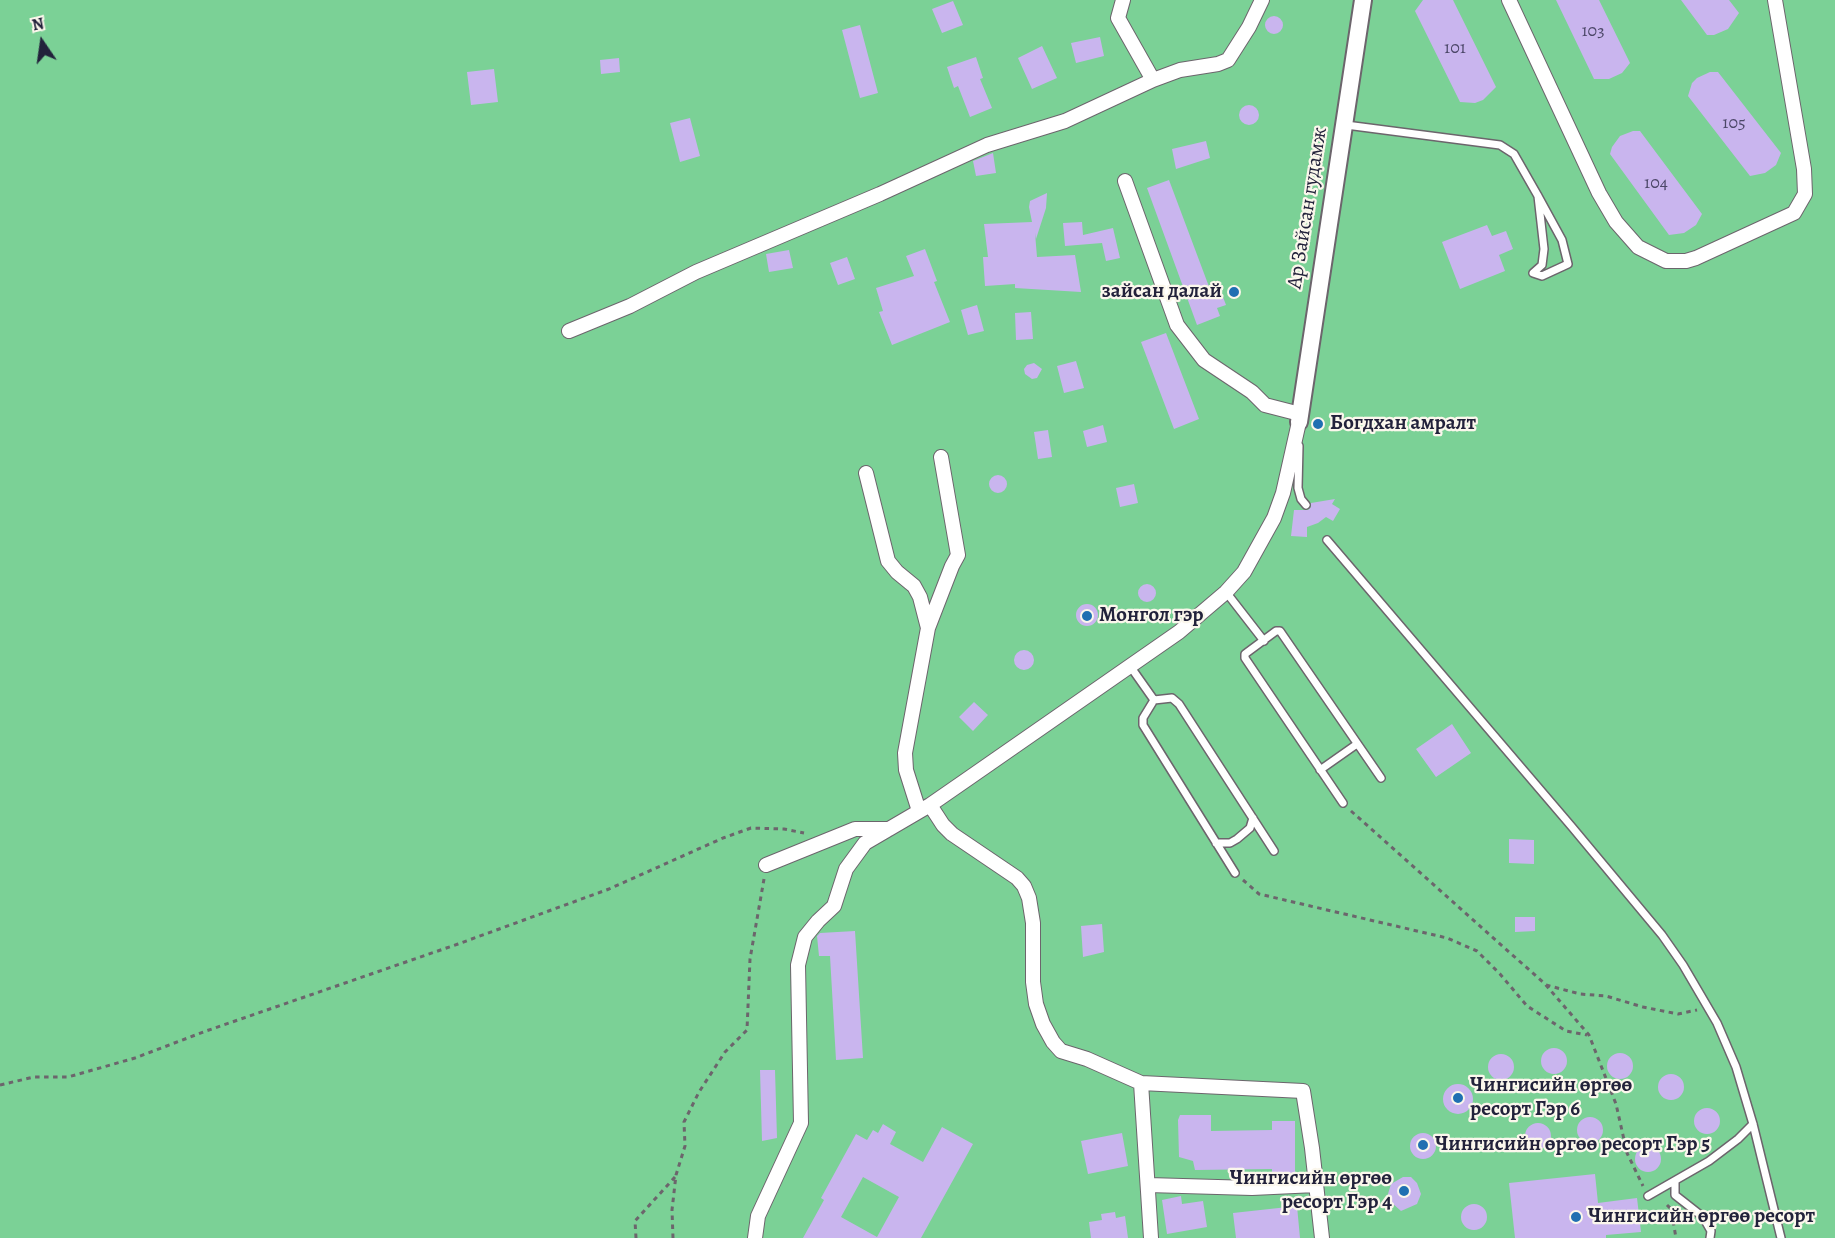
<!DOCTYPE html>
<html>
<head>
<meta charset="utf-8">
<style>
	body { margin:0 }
	#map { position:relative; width:1835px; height:1238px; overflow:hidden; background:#f6e1c8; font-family:Alegreya,serif }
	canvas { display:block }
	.north { position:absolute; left:12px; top:12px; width:60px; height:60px; -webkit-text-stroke:4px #fbf7ec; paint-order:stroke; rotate:347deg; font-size:16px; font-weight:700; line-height:24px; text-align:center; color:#22223b }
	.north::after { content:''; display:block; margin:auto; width:21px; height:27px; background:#22223b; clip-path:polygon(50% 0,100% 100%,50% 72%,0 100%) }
</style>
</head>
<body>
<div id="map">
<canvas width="1835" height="1238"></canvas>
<div class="north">N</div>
</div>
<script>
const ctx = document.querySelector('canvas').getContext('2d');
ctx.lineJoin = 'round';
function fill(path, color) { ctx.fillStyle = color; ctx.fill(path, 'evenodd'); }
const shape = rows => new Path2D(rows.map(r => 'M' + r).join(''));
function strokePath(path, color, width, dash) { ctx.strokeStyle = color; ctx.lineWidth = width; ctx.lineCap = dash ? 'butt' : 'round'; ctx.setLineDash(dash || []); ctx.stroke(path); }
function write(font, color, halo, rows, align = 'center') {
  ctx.font = font + ' Alegreya,serif'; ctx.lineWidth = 4.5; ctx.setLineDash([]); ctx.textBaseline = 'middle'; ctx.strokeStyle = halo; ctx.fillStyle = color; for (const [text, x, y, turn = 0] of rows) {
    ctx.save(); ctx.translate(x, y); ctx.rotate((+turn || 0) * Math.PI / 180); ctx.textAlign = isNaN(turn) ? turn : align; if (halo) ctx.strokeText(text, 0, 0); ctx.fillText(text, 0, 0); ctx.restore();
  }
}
fill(shape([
	[0,0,1835,0,1835,1238,0,1238]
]), '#7bd196');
fill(shape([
	[1423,0,1453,0,1496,87,1483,100,1475,103,1460,102,1415,11],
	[1556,0,1599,0,1630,63,1622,73,1609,79,1594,79],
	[1681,0,1729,0,1739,13,1728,29,1714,35,1707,35],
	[953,1,963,25,942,33,932,9],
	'1265 25a9 9 0 1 1 18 0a9 9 0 1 1-18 0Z',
	[860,25,878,93,860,98,842,30],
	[1100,37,1104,56,1076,63,1071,43],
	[1042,46,1057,78,1032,89,1018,58],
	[976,57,983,78,980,79,992,108,970,117,958,86,954,88,947,67],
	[619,58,620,72,601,74,600,60],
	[494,69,498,102,471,105,467,72],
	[1710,72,1718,72,1781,153,1776,165,1765,173,1750,176,1688,96,1692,83,1697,78],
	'1239 115a10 10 0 1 1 20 0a10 10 0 1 1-20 0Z',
	[690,118,700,156,680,162,670,123],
	[1633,131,1640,131,1702,214,1696,225,1684,233,1669,235,1610,154,1612,147,1620,136],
	[1206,141,1210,158,1176,169,1172,149],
	[993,153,996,173,976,176,973,161],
	[1169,180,1211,292,1220,289,1226,305,1217,308,1220,316,1197,325,1147,188],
	[1047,193,1046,208,1036,239,1035,233,1037,257,1075,255,1081,292,1015,288,1015,284,985,286,983,257,988,257,984,224,1032,222,1029,207,1030,201],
	[1082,222,1083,235,1113,228,1120,258,1106,261,1102,243,1065,246,1063,223],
	[1487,225,1492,236,1506,231,1513,249,1499,255,1505,271,1460,289,1442,242],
	[925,249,937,281,934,282,950,322,892,345,879,312,883,311,876,288,914,276,906,256],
	[789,250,793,268,769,272,766,254],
	[847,257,855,279,838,285,830,263],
	[977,305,984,331,968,335,961,310],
	[1031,312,1033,339,1016,340,1015,313],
	[1166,333,1199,419,1174,429,1141,342],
	[1076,361,1084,388,1064,393,1057,366],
	[1034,363,1042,369,1037,378,1032,379,1025,374,1024,369,1027,365],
	[1103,425,1107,442,1087,447,1083,431],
	[1048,430,1052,457,1038,459,1034,432],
	'989 484a9 9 0 1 1 18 0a9 9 0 1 1-18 0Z',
	[1134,484,1138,503,1120,507,1116,488],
	[1335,499,1332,504,1340,509,1333,521,1326,517,1318,523,1307,527,1307,537,1291,536,1294,510,1308,510,1311,507,1311,503],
	'1138 593a9 9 0 1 1 18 0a9 9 0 1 1-18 0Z',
	'1076 615a11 11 0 1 1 22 0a11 11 0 1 1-22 0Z',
	'1014 660a10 10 0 1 1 20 0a10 10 0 1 1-20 0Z',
	[974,702,988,715,973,731,959,717],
	[1452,724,1471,753,1436,777,1416,749],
	[1509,839,1534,840,1534,864,1509,863],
	[1515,917,1535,917,1535,931,1515,932],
	[1102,924,1104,952,1083,957,1081,926],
	[855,931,863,1058,836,1060,830,956,819,956,817,936,820,933],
	'1541 1061a13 13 0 1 1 26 0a13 13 0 1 1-26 0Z',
	'1607 1066a13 13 0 1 1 26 0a13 13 0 1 1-26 0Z',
	'1488 1067a13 13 0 1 1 26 0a13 13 0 1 1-26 0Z',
	[760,1070,775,1070,777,1138,762,1141],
	'1658 1087a13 13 0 1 1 26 0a13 13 0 1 1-26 0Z',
	'1443 1099a15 15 0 1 1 30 0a15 15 0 1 1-30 0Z',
	'1694 1121a13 13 0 1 1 26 0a13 13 0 1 1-26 0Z',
	[1180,1115,1211,1115,1211,1131,1272,1130,1272,1121,1295,1121,1295,1177,1272,1178,1272,1169,1195,1170,1193,1161,1179,1157,1178,1120],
	'1577 1130a13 13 0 1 1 26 0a13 13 0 1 1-26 0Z',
	'1525 1136a13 13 0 1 1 26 0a13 13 0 1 1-26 0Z',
	[883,1124,896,1132,890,1144,923,1162,942,1127,973,1144,921,1238,803,1238,824,1200,821,1198,856,1134,867,1140,873,1130,878,1133],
	[863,1177,899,1197,877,1237,841,1217],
	'1410 1146a13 13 0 1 1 26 0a13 13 0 1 1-26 0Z',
	[1122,1133,1128,1166,1088,1174,1081,1141],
	'1635 1159a13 13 0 1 1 26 0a13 13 0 1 1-26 0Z',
	[1595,1174,1598,1203,1637,1198,1641,1232,1606,1235,1606,1238,1515,1238,1509,1183],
	[1403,1177,1411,1177,1417,1183,1421,1194,1417,1204,1401,1211,1392,1203,1388,1194,1391,1184],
	[1181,1196,1182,1204,1203,1201,1207,1227,1167,1234,1162,1200],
	'1461 1217a13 13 0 1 1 26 0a13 13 0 1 1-26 0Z',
	[1297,1206,1300,1238,1236,1238,1233,1213],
	[1115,1212,1116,1218,1125,1216,1128,1238,1091,1238,1089,1222,1102,1220,1101,1214]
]), '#c9b5ee');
const service = shape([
	[1346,125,1500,145,1514,154,1538,196,1562,240,1568,264,1542,276,1533,273,1542,265,1544,249,1538,196],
	[1299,446,1298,488,1301,499,1306,505],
	[1327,540,1572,827,1662,935,1683,965,1717,1023,1736,1067,1753,1124,1781,1238],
	[1226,592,1264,641],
	[1130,666,1154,700],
	[1154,700,1143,718,1143,725,1235,873],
	[1154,700,1172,698,1179,704,1274,851],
	[1320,770,1357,744],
	[1343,803,1245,658,1245,654,1276,631,1280,631,1381,778],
	[1216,843,1230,843,1237,839,1250,828,1253,818],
	[1675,1181,1675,1195,1703,1217,1711,1231,1710,1238],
	[1648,1196,1709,1161,1738,1139,1753,1124]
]);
const minor = shape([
	[1123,0,1118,18,1153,80],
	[1509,0,1599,193,1616,222,1638,247,1666,261,1686,261,1696,258,1794,213,1805,194,1804,169,1775,0],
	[1125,181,1177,325,1204,360,1252,392,1265,405,1300,414],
	[569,331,630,306,696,272,880,194,987,145,1065,121,1153,80,1180,70,1218,64,1228,60,1249,27,1262,0],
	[866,473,888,561,897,572,914,586,920,597,928,628],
	[930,805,943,825,952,834,1017,878,1024,886,1029,898,1033,923,1033,982,1036,1004,1043,1024,1053,1042,1061,1051,1087,1059,1141,1083,1151,1238],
	[919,811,906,770,905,753,928,628,952,566,958,555,941,457],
	[766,865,855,829,889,829],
	[1141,1083,1303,1091,1312,1148,1322,1238],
	[1148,1185,1252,1188,1316,1185],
	[755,1238,758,1216,801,1123,798,965,805,937,818,921,834,906,846,869,865,843,930,805,969,778,1179,632,1226,592,1244,572,1274,518,1283,493,1299,422]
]);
const tertiary = shape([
	[1299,422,1363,0]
]);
strokePath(service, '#6c656c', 10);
strokePath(minor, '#6c656c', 16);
strokePath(tertiary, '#6c656c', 20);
strokePath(shape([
	[1351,811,1545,984,1589,1035,1616,1104,1627,1153,1643,1186],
	[1243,880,1259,894,1447,938,1477,951,1500,974,1527,1006,1566,1031,1587,1035],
	[1546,985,1580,994,1606,996,1643,1007,1678,1014,1697,1010],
	[0,1085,34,1077,68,1077,135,1058,206,1031,458,944,609,889,723,838,751,828,784,829,804,833],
	[1667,1205,1671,1209,1676,1238],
	[636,1238,635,1221,675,1177],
	[673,1238,672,1210,676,1175,685,1146,684,1122,699,1092,725,1052,747,1030,750,959,764,879]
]), '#6c656c', 3, [4.5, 4.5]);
strokePath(service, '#fff', 7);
strokePath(minor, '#fff', 14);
strokePath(tertiary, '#fff', 16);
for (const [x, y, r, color] of [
	[1234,292,6,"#1f6fb2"],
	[1318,424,6,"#1f6fb2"],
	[1087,616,6,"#1f6fb2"],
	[1458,1098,6,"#1f6fb2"],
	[1423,1145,6,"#1f6fb2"],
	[1404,1191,6,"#1f6fb2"],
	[1576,1217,6,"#1f6fb2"]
]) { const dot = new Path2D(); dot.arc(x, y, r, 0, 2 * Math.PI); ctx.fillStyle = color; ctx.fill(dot); strokePath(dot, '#fbf7ec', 2); }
write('18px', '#4c4768', null, [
	["103",1593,32],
	["101",1455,49],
	["105",1734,124],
	["104",1656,184]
]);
write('21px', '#22223b', '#fbf7ec', [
	["Ар Зайсан гудамж",1308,208,-81]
]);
write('bold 21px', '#22223b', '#fbf7ec', [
	["зайсан далай",1222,292,"right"],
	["Богдхан амралт",1330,424],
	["Монгол гэр",1099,616],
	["Чингисийн өргөө",1470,1086],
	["ресорт Гэр 6",1470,1110],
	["Чингисийн өргөө ресорт Гэр 5",1435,1145],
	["Чингисийн өргөө",1392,1179,"right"],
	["ресорт Гэр 4",1392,1203,"right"],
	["Чингисийн өргөө ресорт",1588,1217]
], 'left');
</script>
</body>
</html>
